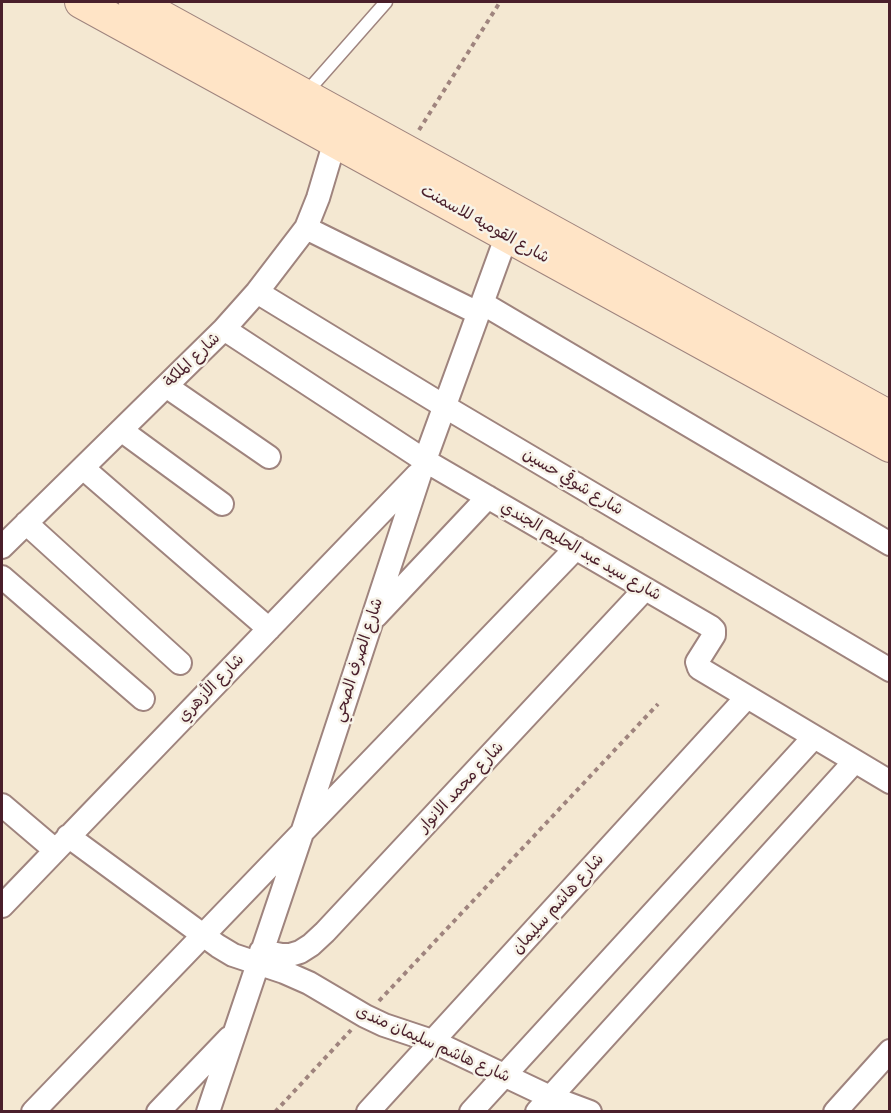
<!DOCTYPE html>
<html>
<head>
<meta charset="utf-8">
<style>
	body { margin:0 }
	#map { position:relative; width:891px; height:1113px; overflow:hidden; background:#f4e8d2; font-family:Delius,sans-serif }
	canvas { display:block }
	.frame { position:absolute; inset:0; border:3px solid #4a1f2b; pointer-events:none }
</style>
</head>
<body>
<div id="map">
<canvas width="891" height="1113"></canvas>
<div class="frame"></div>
</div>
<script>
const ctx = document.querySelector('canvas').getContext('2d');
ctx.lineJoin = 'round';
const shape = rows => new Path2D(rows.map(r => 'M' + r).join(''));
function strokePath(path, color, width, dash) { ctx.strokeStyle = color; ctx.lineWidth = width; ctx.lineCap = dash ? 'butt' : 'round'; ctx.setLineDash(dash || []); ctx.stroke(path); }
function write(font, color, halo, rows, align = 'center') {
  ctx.font = font + ' Delius,"Playpen Sans Arabic",sans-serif'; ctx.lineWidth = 5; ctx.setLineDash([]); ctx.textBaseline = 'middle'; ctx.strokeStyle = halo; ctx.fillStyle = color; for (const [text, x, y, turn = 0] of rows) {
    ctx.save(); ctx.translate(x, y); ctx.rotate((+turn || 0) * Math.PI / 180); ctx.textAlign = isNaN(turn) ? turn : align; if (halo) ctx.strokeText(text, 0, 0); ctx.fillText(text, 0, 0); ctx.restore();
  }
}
const service = shape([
	[305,94,386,2]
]);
const minor = shape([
	[306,228,478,313],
	[257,292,444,406,890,670],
	[482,303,890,544],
	[224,329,424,460,711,627,714,630,714,635,697,662,699,668,890,782],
	[166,386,269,457],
	[121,430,222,504],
	[83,468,269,629],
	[26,523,180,663],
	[2,547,224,329,257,292,306,228,318,198,335,141],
	[2,577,143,699],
	[376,616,488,497],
	[2,805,55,850],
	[68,836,218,946,233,955,284,972,309,983,365,1016,384,1025,432,1041,550,1097,590,1112],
	[2,906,417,475],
	[261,951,282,955,290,955,300,952,311,945,325,932,645,589],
	[33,1112,576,548],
	[158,1112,229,1038],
	[208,1112,302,833,421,471,512,221],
	[368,1112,747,697],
	[471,1112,814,737],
	[537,1112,855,761],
	[835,1112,890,1051]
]);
const secondary = shape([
	[81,2,890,446],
	[135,2,890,417]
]);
strokePath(service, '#9f847e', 15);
strokePath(minor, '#9f847e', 26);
strokePath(secondary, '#9f847e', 34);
strokePath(shape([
	[419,130,500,2],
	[379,1001,658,704],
	[275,1112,351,1030]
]), '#9f847e', 4, [4.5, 4.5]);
strokePath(service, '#fff', 12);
strokePath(minor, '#fff', 22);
strokePath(secondary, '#ffe4c6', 32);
write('16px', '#4a1f2b', '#f7f3e8', [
	["شارع القوميه للاسمنت",485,224,29],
	["شارع الملكة",192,360,-44],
	["شارع شوقي حسين",573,482,31],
	["شارع سيد عبد الحليم الجندي",581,551,30],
	["شارع الصرف الصحي",358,660,-72],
	["شارع الأزهري",211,688,-46],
	["شارع محمد الانوار",461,787,-47],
	["شارع هاشم سليمان",558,904,-48],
	["شارع هاشم سليمان مندى",433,1044,24]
]);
</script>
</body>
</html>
